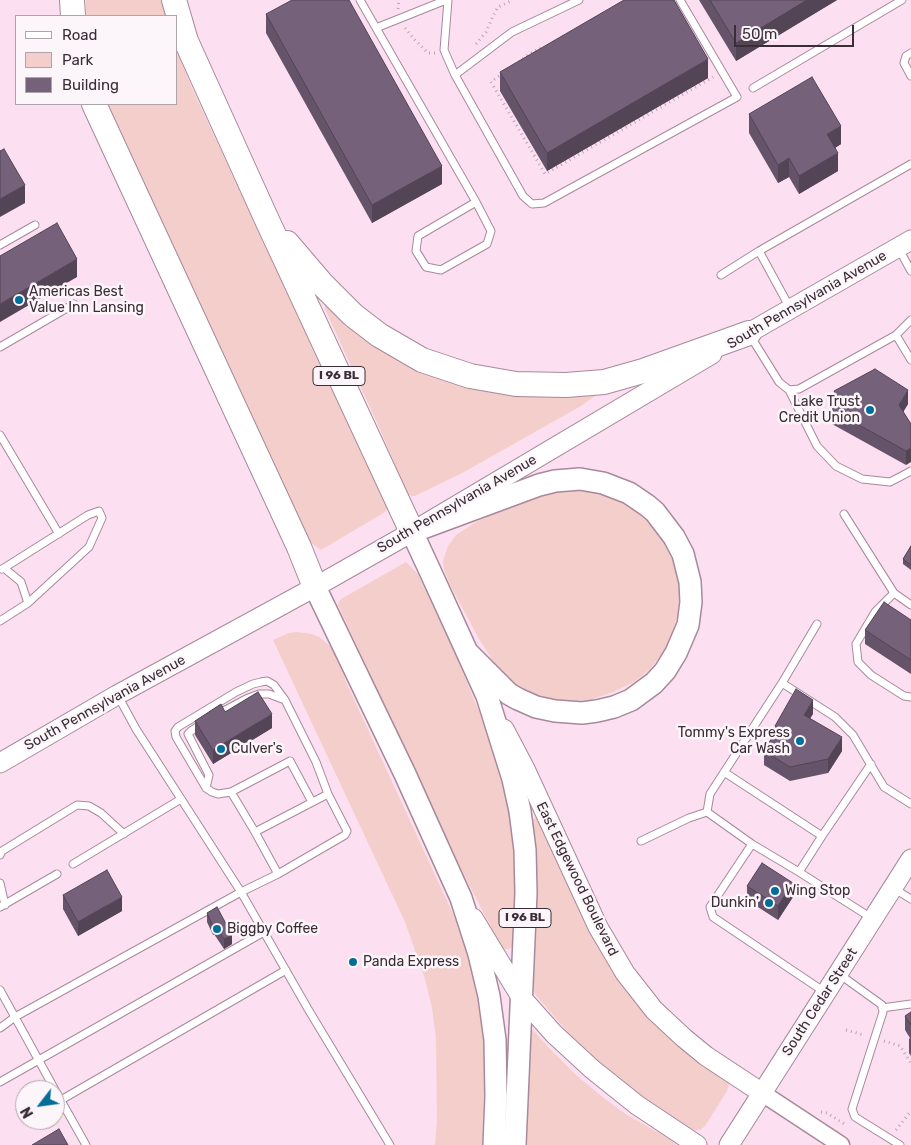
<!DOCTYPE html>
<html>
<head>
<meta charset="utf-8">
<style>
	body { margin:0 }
	#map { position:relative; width:911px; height:1145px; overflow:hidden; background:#fce0f1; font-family:Rubik,sans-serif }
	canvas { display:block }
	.legend { position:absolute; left:15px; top:15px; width:162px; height:90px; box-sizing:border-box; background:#fcf5f9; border:1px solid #aea5ab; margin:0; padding:6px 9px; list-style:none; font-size:15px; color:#3a2d35 }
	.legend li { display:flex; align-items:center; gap:10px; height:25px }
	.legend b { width:25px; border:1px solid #aea5ab }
	.north { position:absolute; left:15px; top:1080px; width:50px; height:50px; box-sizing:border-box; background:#fcf5f9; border:1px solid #aea5ab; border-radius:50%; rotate:240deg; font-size:14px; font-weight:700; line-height:20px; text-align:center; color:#3a2d35 }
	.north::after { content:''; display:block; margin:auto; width:18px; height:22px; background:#006e9a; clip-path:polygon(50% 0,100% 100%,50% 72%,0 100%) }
	.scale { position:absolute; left:734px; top:25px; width:120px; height:22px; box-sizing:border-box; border:2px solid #3a2d35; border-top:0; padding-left:6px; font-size:15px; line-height:18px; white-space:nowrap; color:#3a2d35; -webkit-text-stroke:4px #fcf5f9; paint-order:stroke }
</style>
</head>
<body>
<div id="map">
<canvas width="911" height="1145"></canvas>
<ul class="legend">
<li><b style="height:6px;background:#fff"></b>Road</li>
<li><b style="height:14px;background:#f4ceca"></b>Park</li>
<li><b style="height:14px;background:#76617b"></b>Building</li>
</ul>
<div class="north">N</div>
<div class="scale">50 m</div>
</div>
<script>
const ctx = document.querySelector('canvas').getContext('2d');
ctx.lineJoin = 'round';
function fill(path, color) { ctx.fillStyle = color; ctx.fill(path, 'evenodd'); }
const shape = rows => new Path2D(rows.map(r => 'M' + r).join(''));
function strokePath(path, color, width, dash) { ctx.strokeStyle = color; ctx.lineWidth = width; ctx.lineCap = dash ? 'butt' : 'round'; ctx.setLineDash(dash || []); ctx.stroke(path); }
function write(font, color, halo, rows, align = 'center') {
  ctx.font = font + ' Rubik,sans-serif'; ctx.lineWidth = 5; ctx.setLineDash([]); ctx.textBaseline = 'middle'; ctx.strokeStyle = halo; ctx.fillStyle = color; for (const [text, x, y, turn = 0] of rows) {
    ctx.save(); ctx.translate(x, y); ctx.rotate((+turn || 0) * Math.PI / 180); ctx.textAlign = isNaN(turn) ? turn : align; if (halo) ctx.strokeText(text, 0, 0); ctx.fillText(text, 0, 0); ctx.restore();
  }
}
fill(shape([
	[86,0,162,0,166,16,86,16],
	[176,49,192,88,375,482,387,504,388,507,385,512,321,550,311,543,300,524,251,414,108,104,176,104],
	[325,303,372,341,595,394,595,396,581,406,464,472,415,496,412,496,408,494,404,488,393,460,378,425,325,309],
	[570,489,583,490,606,494,624,502,634,508,650,522,665,541,670,551,674,561,680,591,677,616,671,638,662,654,649,670,634,682,613,692,590,700,570,701,551,699,532,694,522,689,504,676,496,666,479,639,449,583,444,569,443,561,448,546,456,535,476,522,510,506,539,494],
	[406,562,418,574,427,592,457,658,500,763,507,796,514,846,515,881,513,942,513,946,509,949,504,949,499,943,458,863,338,605,339,602,341,599],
	[297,632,312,634,319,637,330,646,336,653,346,682,454,916,469,961,476,987,483,1034,485,1062,482,1145,435,1145,437,1121,436,1038,432,1008,425,979,405,922,273,640,289,633],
	[535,817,537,817,589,928,729,1084,727,1091,705,1126,700,1130,694,1130,690,1128,643,1097,618,1078,570,1035,535,994,533,987,537,866,533,820],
	[531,1029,532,1029,549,1048,576,1075,605,1099,627,1115,668,1138,676,1145,527,1145]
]), '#f4ceca');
const service = shape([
	[360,0,476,202,491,231,487,244,441,270,426,267,416,251,418,236,476,202],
	[448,0,444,50,455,75,523,196,532,204,544,203,737,97,680,0],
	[376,28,446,0],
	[911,53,906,56,904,63,911,76],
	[455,75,512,32,579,0],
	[753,88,902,0],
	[0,245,35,225],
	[899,249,911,271],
	[759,251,790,308],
	[721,275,759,251,911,164],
	[896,335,911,360],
	[751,337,779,382,789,390,817,446,836,466,862,479,890,482,911,471],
	[0,347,74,304],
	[789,390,799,389,896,335,911,320],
	[0,435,59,534],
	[844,514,894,593,911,605],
	[4,568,88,515,99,511,102,518,89,547,28,603],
	[894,593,875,612,856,644,858,662,871,675,904,696,911,697],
	[0,621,28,603,21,582,4,568,2,569],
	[817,624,782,683,835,717,853,735,884,787,911,804],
	[118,696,136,729,241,892,308,1009,390,1145],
	[216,715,246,699,259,694,269,694,285,700],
	[203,723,191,731,188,734,209,775,206,788],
	[724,772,822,836,799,872],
	[231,792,255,832,278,874],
	[707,812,710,794,782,683],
	[255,832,328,794],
	[822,836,871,764],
	[641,841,689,818,707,812,752,844,799,872,873,919],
	[752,844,710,907,713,917,826,993],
	[0,855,2,851,77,805,89,806,101,813,124,834],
	[73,864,181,799],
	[0,883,5,905],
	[893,888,911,899],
	[0,907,57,874],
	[839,974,882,1005,883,1012,852,1109,855,1117,900,1145],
	[0,990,55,1090],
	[882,1008,911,1004],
	[0,1028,15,1017,241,892,278,874,345,835,347,831,328,794,316,762,285,700,274,685,267,681,261,682,253,684,236,692,178,727,175,731,176,737,206,788,212,792,218,794,231,792,290,761,312,802],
	[0,1082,264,932],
	[55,1090,86,1145],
	[61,1100,286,970]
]);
const tertiary = shape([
	[762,1093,841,1145]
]);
const secondary = shape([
	[738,339,911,240],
	[504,729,525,769,598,927,625,973,654,1010,684,1038,706,1056,762,1093],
	[0,763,117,695,315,587,412,532,712,354],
	[473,918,521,997,554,1034,592,1069,637,1105,697,1145],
	[729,1145,911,859]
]);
const primary = shape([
	[315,587,405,774,461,898,479,954,489,996,495,1040,496,1096,494,1145],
	[467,652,509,694,518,699,536,707,555,711,582,713,597,711,614,707,631,700,654,683,665,671,676,653,688,625,691,602,690,582,683,554,674,537,655,512,648,506,629,493,603,483,580,479,555,481,539,485,412,532,431,573,467,652,487,696,513,779,520,811,525,850,526,893,515,1145]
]);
const motorway = shape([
	[72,0,73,16],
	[174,0,186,41,267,220,412,532],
	[94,104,299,547,315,587],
	[287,243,322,284,353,315,379,335,422,360,470,376,516,384,566,385,604,382,643,371,749,333]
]);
strokePath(service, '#a8889b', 9);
strokePath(tertiary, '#a8889b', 19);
strokePath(secondary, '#a8889b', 21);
strokePath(primary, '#a8889b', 24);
strokePath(motorway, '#a8889b', 26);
strokePath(shape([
	[398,9,399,0],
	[405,28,415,40,428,53,436,53],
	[476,44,486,32,493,16,498,7,513,0],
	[519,62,529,54,543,47],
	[503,73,491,82,545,174,713,77],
	[846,1030,864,1035],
	[884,1041,900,1046,911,1063],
	[821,1112,827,1113,846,1125],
	[896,1130,911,1111]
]), '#bba4b2', 3, [1, 4]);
strokePath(service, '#fff', 7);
strokePath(tertiary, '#fff', 16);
strokePath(secondary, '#fff', 19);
strokePath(primary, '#fff', 21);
strokePath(motorway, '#fff', 24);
fill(shape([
	[699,0,837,0,736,61],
	[266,14,442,184,372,223,266,33],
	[500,72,708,78,547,171,500,91],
	[749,114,841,144,835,148,838,171,799,194,789,177,778,183,749,133],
	[834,391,908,404,903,412,911,424,906,465,832,424,832,410,834,405],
	[911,546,911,570,903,564,903,559],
	[911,620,911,674,865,644,865,630],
	[225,712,272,728,213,764,195,735,195,721],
	[813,714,810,718,842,751,828,773,790,781,764,765,764,751,775,733,775,726],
	[747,886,793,897,778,920,747,900],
	[63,895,122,911,78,936,63,909],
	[207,913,232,944,224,949,214,934,213,935,207,922],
	[911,1012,911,1056,909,1053,909,1039,910,1038,905,1030,905,1016]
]), '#65536a');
fill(shape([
	[807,0,837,0,736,61,736,43],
	[708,59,708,78,547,171,547,153],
	[841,126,841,144,827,153,827,134],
	[838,153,838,171,799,194,799,176],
	[789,158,789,177,778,183,778,165],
	[442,166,442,184,372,223,372,205],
	[25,185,25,203,0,217,0,199],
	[77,259,77,277,0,322,0,304],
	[908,390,908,404,899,419,899,405],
	[911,448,911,462,906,465,906,451],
	[813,700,813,714,804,728,804,715],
	[272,714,272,728,213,764,213,750],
	[842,737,842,751,828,773,828,759],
	[793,883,793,897,778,920,778,906],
	[122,897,122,911,78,936,78,922],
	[214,925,214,934,213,935,213,926],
	[232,935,232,944,224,949,224,939]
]), '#534456');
const building = shape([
	[292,0,349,0,442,166,372,205,266,14,292,0],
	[624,0,674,0,708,59,547,153,500,72,624,0],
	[710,0,807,0,736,43,710,0],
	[812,77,841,126,827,134,838,153,799,176,789,158,778,165,749,114,812,77],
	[4,149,25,185,0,199,0,151,4,149],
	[57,223,77,259,0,304,0,256,57,223],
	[875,369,908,390,899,405,911,424,911,448,906,451,832,410,838,398,834,391,875,369],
	[911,546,911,565,903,559,911,546],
	[884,602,911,620,911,660,865,630,884,602],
	[796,689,813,700,804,715,842,737,828,759,790,767,764,751,778,728,775,726,796,689],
	[258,692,272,714,213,750,195,721,221,704,225,712,258,692],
	[762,863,793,883,778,906,747,886,762,863],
	[107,870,122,897,78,922,63,895,107,870],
	[217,907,232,935,224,939,214,925,213,926,207,913,217,907],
	[911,1012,911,1025,905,1016,911,1012],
	[59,1129,68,1145,32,1145,59,1129]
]);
fill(building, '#76617b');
strokePath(building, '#534456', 1);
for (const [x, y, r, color] of [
	[19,300,5,"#006e9a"],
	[870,410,5,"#006e9a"],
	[800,741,5,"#006e9a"],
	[221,749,5,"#006e9a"],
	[775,891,5,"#006e9a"],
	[769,903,5,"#006e9a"],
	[217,929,5,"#006e9a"],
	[353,962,5,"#006e9a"]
]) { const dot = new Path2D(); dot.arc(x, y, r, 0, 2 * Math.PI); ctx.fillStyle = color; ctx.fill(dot); strokePath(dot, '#fcf5f9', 2); }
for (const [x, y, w] of [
	[339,376,52],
	[525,918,52]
]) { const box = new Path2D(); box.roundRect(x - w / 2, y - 9.5, w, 19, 4); ctx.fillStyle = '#fcf5f9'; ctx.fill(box); strokePath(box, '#3a2d35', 1); }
write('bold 12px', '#3a2d35', null, [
	["I 96 BL",339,376],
	["I 96 BL",525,918]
]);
write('14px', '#3a2d35', '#fcf5f9', [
	["Americas Best",29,292],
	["Value Inn Lansing",29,308],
	["Lake Trust",860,402,"right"],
	["Credit Union",860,418,"right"],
	["Tommy's Express",790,733,"right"],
	["Car Wash",790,749,"right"],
	["Culver's",231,749],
	["Wing Stop",785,891],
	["Dunkin'",759,903,"right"],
	["Biggby Coffee",227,929],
	["Panda Express",363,962]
], 'left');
write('14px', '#3a2d35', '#fcf5f9', [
	["South Pennsylvania Avenue",807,300,-30],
	["South Pennsylvania Avenue",457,504,-30],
	["South Pennsylvania Avenue",105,703,-29],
	["East Edgewood Boulevard",577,879,64],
	["South Cedar Street",820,1002,-57]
]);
</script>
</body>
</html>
